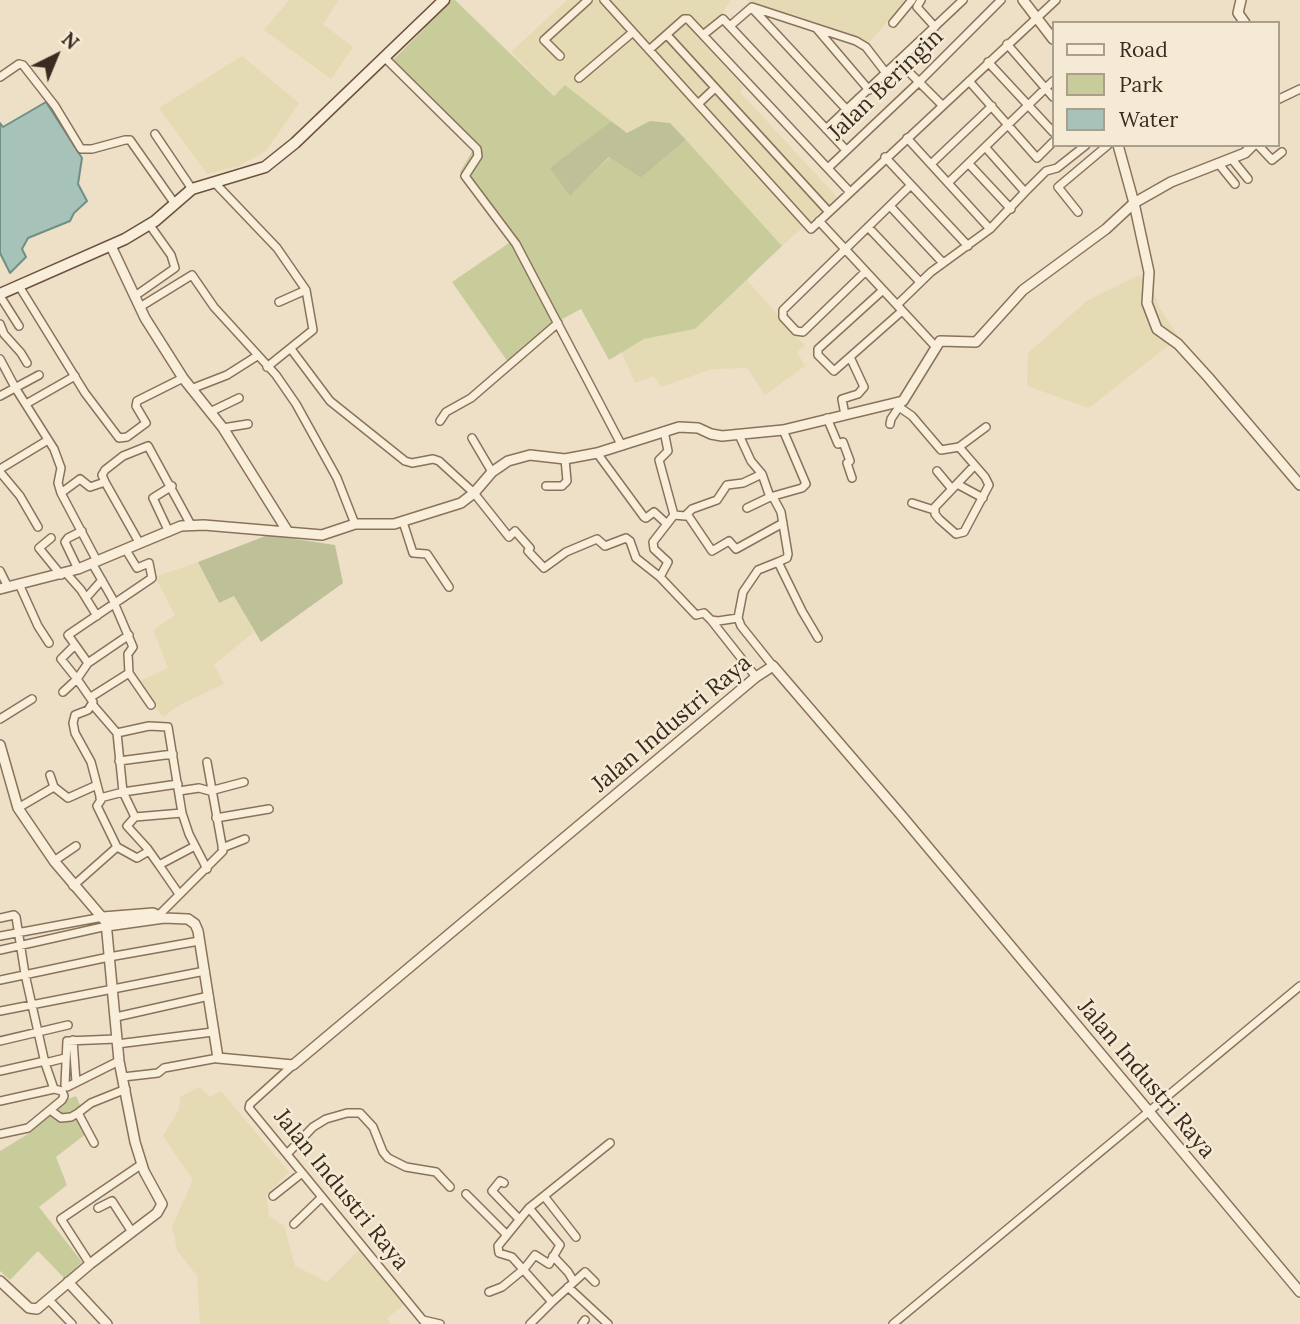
<!DOCTYPE html>
<html>
<head>
<meta charset="utf-8">
<style>
	body { margin:0 }
	#map { position:relative; width:1300px; height:1324px; overflow:hidden; background:#eee0c6; font-family:Lora,serif }
	canvas { display:block }
	.legend { position:absolute; left:1052px; top:21px; width:228px; height:126px; box-sizing:border-box; background:#f5ebd5; border:2px solid #aa9e8c; margin:0; padding:9px 12px; list-style:none; font-size:21px; color:#392b1f }
	.legend li { display:flex; align-items:center; gap:14px; height:35px }
	.legend b { width:35px; border:2px solid #aa9e8c }
	.north { position:absolute; left:21px; top:21px; width:70px; height:70px; -webkit-text-stroke:5px #f5ebd5; paint-order:stroke; rotate:43deg; font-size:19px; font-weight:700; line-height:28px; text-align:center; color:#392b1f }
	.north::after { content:''; display:block; margin:auto; width:24px; height:32px; background:#392b1f; clip-path:polygon(50% 0,100% 100%,50% 72%,0 100%) }
</style>
</head>
<body>
<div id="map">
<canvas width="1300" height="1324"></canvas>
<ul class="legend">
<li><b style="height:9px;background:#f9eed9"></b>Road</li>
<li><b style="height:19px;background:#c8cc9a"></b>Park</li>
<li><b style="height:19px;background:#a7c2b9"></b>Water</li>
</ul>
<div class="north">N</div>
</div>
<script>
const ctx = document.querySelector('canvas').getContext('2d');
ctx.lineJoin = 'round';
function fill(path, color) { ctx.fillStyle = color; ctx.fill(path, 'evenodd'); }
const shape = rows => new Path2D(rows.map(r => 'M' + r).join(''));
function strokePath(path, color, width, dash) { ctx.strokeStyle = color; ctx.lineWidth = width; ctx.lineCap = dash ? 'butt' : 'round'; ctx.setLineDash(dash || []); ctx.stroke(path); }
function write(font, color, halo, rows, align = 'center') {
  ctx.font = font + ' Lora,serif'; ctx.lineWidth = 5; ctx.setLineDash([]); ctx.textBaseline = 'middle'; ctx.strokeStyle = halo; ctx.fillStyle = color; for (const [text, x, y, turn = 0] of rows) {
    ctx.save(); ctx.translate(x, y); ctx.rotate((+turn || 0) * Math.PI / 180); ctx.textAlign = isNaN(turn) ? turn : align; if (halo) ctx.strokeText(text, 0, 0); ctx.fillText(text, 0, 0); ctx.restore();
  }
}
fill(shape([
	[289,0,339,0,323,24,353,47,331,79,264,30],
	[567,0,731,0,707,37,701,41,743,87,740,92,837,197,782,246,670,123,650,121,627,134,566,86,555,96,511,52],
	[745,0,907,0,866,46,849,40,818,37,811,24],
	[242,56,299,103,266,151,239,166,207,174,159,108],
	[1139,275,1153,290,1160,309,1179,337,1089,408,1027,386,1028,353,1088,300],
	[746,279,805,346,797,352,805,366,765,395,747,368,712,369,661,387,654,376,635,383,621,351,644,339,695,329],
	[198,562,218,603,234,595,254,632,214,665,224,684,181,704,163,717,136,683,168,668,153,630,175,615,155,577],
	[199,1087,210,1097,221,1091,289,1172,266,1196,269,1216,284,1226,295,1266,327,1282,359,1250,405,1304,387,1318,391,1324,200,1324,197,1276,177,1250,172,1226,193,1180,163,1136,179,1109,180,1097]
]), '#e4dab3');
fill(shape([
	[436,0,455,0,554,96,565,85,611,121,551,168,570,195,610,157,641,178,686,140,782,246,695,329,644,339,609,360,581,309,555,323,510,365,452,282,512,241,460,172,473,150,389,64,425,28,417,17],
	[76,1096,91,1130,56,1157,67,1185,39,1207,82,1262,65,1279,38,1251,10,1280,0,1271,0,1151,28,1134,62,1101]
]), '#c8cc9a');
fill(shape([
	[611,121,627,133,650,121,670,123,686,140,641,178,609,157,570,196,550,168],
	[268,535,335,545,343,583,261,642,234,596,219,603,198,562]
]), '#bec198');
const water = shape([
	[46,102,82,158,78,184,87,201,74,213,70,221,28,238,22,249,26,257,10,273,0,253,0,123,3,127,46,102]
]);
fill(water, '#a7c2b9');
strokePath(water, '#6e9086', 2);
const minor = shape([
	[604,0,811,229,1056,0],
	[921,0,917,7,935,27],
	[752,8,847,110],
	[893,23,912,0],
	[730,26,752,7,856,41,866,47,886,73],
	[817,29,869,90],
	[667,35,829,212],
	[703,35,723,19,846,150],
	[1007,44,1053,97],
	[649,50,684,19,688,19,849,191],
	[560,56,544,40,588,0],
	[384,57,477,149,478,156,465,176,516,244,622,446],
	[899,62,942,105],
	[988,62,1053,132],
	[0,77,19,64,23,65,55,106,81,149,92,149,125,140,130,140,175,204],
	[579,78,633,32],
	[969,81,1037,158,1053,142],
	[1277,100,1300,89],
	[698,104,715,88],
	[826,129,963,0],
	[155,134,192,189],
	[907,138,990,229],
	[1258,145,1272,160,1282,152],
	[885,157,968,246],
	[1231,158,1248,179],
	[1218,163,1235,184],
	[931,164,992,106],
	[969,164,1011,209],
	[828,168,919,82,1001,0],
	[214,182,277,248,306,290,313,330,267,367],
	[948,183,1053,81],
	[1025,192,1046,171,1057,168,1086,145],
	[890,206,943,263],
	[1078,212,1058,187,1108,145],
	[819,221,935,346],
	[868,227,920,282],
	[865,272,803,332,796,331,783,317,783,310,911,185],
	[19,286,85,393,119,438,127,437,146,423,136,406,137,401,183,378],
	[883,290,818,349,818,355,834,371,902,311],
	[0,296,19,326],
	[135,296,175,268,171,255,149,224],
	[279,302,306,290],
	[897,305,931,272,990,229,1025,192,986,148],
	[140,307,192,275,214,307,276,375,296,404,337,478,355,524],
	[0,324,4,334,21,353,27,363],
	[291,349,330,401,405,461,412,463,433,459,439,461,474,493,509,537,515,531,530,548,528,551,544,568,566,552,597,539,605,546,626,538,630,541,636,558,660,577,696,615,704,613,711,620,718,621,738,618],
	[0,359,16,389,54,449,61,468,58,483,61,493,97,561],
	[191,389,227,375,257,356],
	[0,396,39,375],
	[26,404,75,376],
	[899,407,912,416,941,450,959,447,986,427],
	[210,412,239,398],
	[845,415,842,399,858,394,864,387,850,357],
	[827,418,838,444,843,442,850,461,847,463,852,478],
	[440,421,446,412,471,398,558,323],
	[890,424,891,419,901,404],
	[223,428,248,424],
	[664,431,668,451,659,460,674,515],
	[739,435,751,461,762,474,770,497],
	[472,438,492,472],
	[959,447,985,477,989,485,964,532,956,534,939,519,935,514,935,507,974,466],
	[597,453,644,517,646,518,654,512,667,524],
	[0,469,48,440],
	[937,471,952,489],
	[0,472,20,496,38,527],
	[105,482,102,475,105,470,123,456,148,446,191,525],
	[957,484,983,498],
	[546,486,562,486,567,481,565,459],
	[61,493,80,479,90,487,105,482,140,544],
	[773,497,781,512,788,554,787,558,778,562],
	[912,503,934,510],
	[747,508,770,497,802,488,806,484,783,430],
	[687,514,712,551,729,541,736,549,783,523],
	[403,522,413,553,427,554,449,587],
	[169,532,153,498,172,486],
	[51,538,39,548,61,575],
	[78,569,65,542,68,538,82,531],
	[0,571,8,587],
	[66,573,81,590,97,616],
	[660,577,668,562,654,549,653,542,674,515,685,516,692,509,717,500,727,485,743,483,762,474],
	[19,584,38,626,49,643],
	[86,598,102,580],
	[711,620,756,677],
	[88,663,129,635],
	[773,666,741,626,738,618,743,592,758,570,778,562,802,611,818,638],
	[129,673,151,705],
	[63,692,77,679,61,659,75,645],
	[91,697,129,673,128,654,133,647,112,598,92,563],
	[92,704,117,733,123,792,135,817,182,813],
	[0,719,32,699],
	[117,733,149,726,168,727,182,813,189,834,207,869],
	[119,761,173,754],
	[54,787,68,798,97,785],
	[179,791,199,788,210,791,244,782],
	[100,798,123,792,178,784],
	[18,808,54,787,50,775],
	[135,817,127,826,147,848,159,865],
	[216,818,269,809],
	[117,847,97,806,101,800,91,762,75,733,73,723,75,715,88,710,93,702,77,679,88,663,68,635,152,578,149,563,137,568,126,550],
	[222,848,245,839],
	[54,861,76,846],
	[73,886,117,847,137,858,149,851],
	[179,894,159,865,195,846],
	[0,918,14,915,16,917,25,974,45,1063,54,1089,0,1101],
	[156,918,223,851,207,762],
	[0,936,103,917],
	[0,950,107,926],
	[0,980,109,957,199,941],
	[0,1011,205,971],
	[116,1017,209,996],
	[116,1039,67,1041,65,1085,67,1087,119,1061],
	[73,1040,76,1082],
	[0,1041,68,1025],
	[117,1044,213,1032],
	[45,1063,65,1058],
	[293,1065,250,1104,249,1108,426,1324],
	[0,1071,45,1061],
	[123,1077,158,1073,164,1068,218,1058],
	[50,1110,61,1118,71,1117,78,1113],
	[0,1134,28,1128,62,1100,64,1096,62,1091,54,1089],
	[94,1143,78,1113,91,1103,126,1089],
	[287,1154,313,1127,326,1119,347,1113,360,1113,373,1127,383,1152,388,1158,406,1167,436,1172,450,1187],
	[504,1183,500,1181,492,1191,519,1219],
	[466,1194,506,1234],
	[273,1196,302,1173],
	[544,1196,576,1237],
	[98,1208,112,1201,132,1232],
	[294,1224,322,1197],
	[553,1256,568,1272,574,1282],
	[90,1264,61,1219,142,1164],
	[568,1287,608,1324],
	[489,1292,502,1287,524,1269,535,1255,549,1264,560,1245,529,1208],
	[49,1300,72,1324],
	[552,1302,585,1272,595,1282],
	[423,1320,440,1324],
	[530,1324,552,1302,512,1257,499,1253,498,1246,529,1208,610,1143],
	[582,1324,585,1320],
	[893,1324,1300,986]
]);
const tertiary = shape([
	[1023,0,1053,39],
	[1241,0,1238,13,1245,23],
	[1118,145,1134,203,1149,272,1147,303,1157,329,1178,344,1208,377,1300,485],
	[111,246,145,318,183,378,223,428,288,532],
	[0,589,78,569,181,526,204,525,322,535,355,524,394,524,461,503,474,493,492,472,508,461,530,455,565,459,597,453,679,427,698,428,711,434,722,436,783,430,903,401,940,341,976,342,1023,290,1106,229,1134,203,1171,182,1245,153,1253,145],
	[0,745,18,808,54,861,106,922,119,1061,135,1142,144,1171,162,1204,157,1213,90,1264,37,1309,29,1308,0,1281],
	[103,917,153,913,164,918],
	[107,926,164,918,188,919,195,924,198,931,218,1058,293,1065,756,677,773,666,901,815,1300,1292],
	[68,1282,107,1324]
]);
const secondary = shape([
	[0,294,125,239,155,221,192,189,265,167,295,143,444,0]
]);
strokePath(minor, '#89725c', 10);
strokePath(tertiary, '#89725c', 12);
strokePath(secondary, '#6b533f', 13);
strokePath(minor, '#f9eed9', 7);
strokePath(tertiary, '#f9eed9', 9);
strokePath(secondary, '#f9eed9', 10);
write('23px', '#392b1f', '#f5ebd5', [
	["Jalan Beringin",886,85,-44],
	["Jalan Industri Raya",672,724,-40],
	["Jalan Industri Raya",1146,1079,50],
	["Jalan Industri Raya",341,1190,51]
]);
</script>
</body>
</html>
